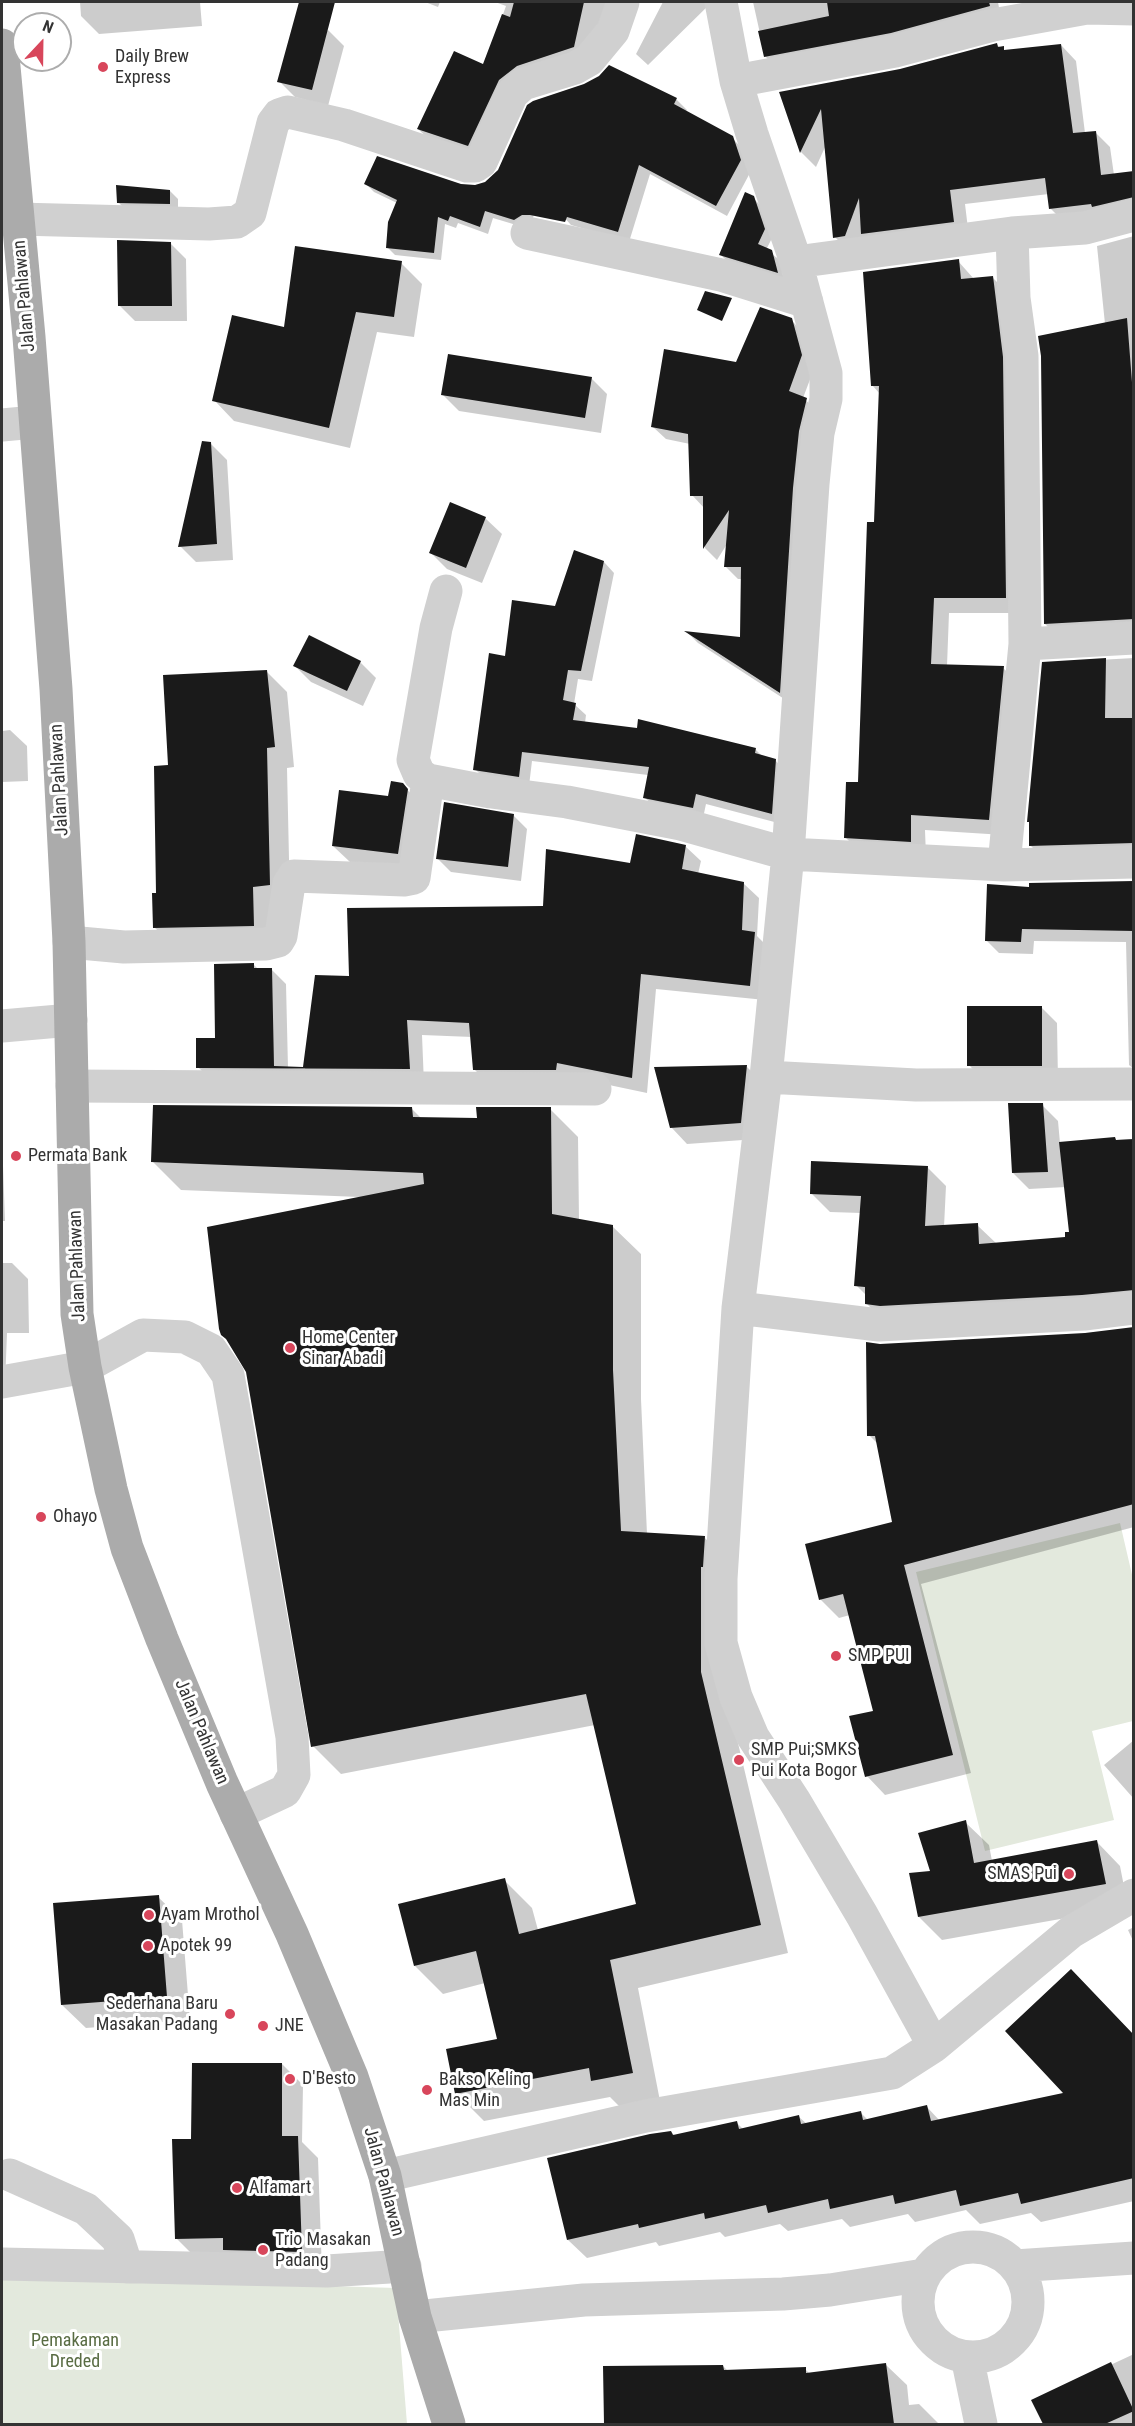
<!DOCTYPE html>
<html>
<head>
<meta charset="utf-8">
<style>
	body { margin:0 }
	#map { position:relative; width:1135px; height:2426px; overflow:hidden; background:#fff; font-family:"Roboto Condensed",sans-serif }
	canvas { display:block }
	.frame { position:absolute; inset:0; border:3px solid #333; pointer-events:none }
	.north { position:absolute; left:12px; top:12px; width:60px; height:60px; box-sizing:border-box; background:#fff; border:2px solid #adadad; border-radius:50%; rotate:22deg; font-size:16px; font-weight:700; line-height:24px; text-align:center; color:#333 }
	.north::after { content:''; display:block; margin:auto; width:21px; height:27px; background:#d8465b; clip-path:polygon(50% 0,100% 100%,50% 72%,0 100%) }
</style>
</head>
<body>
<div id="map">
<canvas width="1135" height="2426"></canvas>
<div class="frame"></div>
<div class="north">N</div>
</div>
<script>
const ctx = document.querySelector('canvas').getContext('2d');
ctx.lineJoin = 'round';
function fill(path, color) { ctx.fillStyle = color; ctx.fill(path, 'evenodd'); }
const shape = rows => new Path2D(rows.map(r => 'M' + r).join(''));
function strokePath(path, color, width, dash) { ctx.strokeStyle = color; ctx.lineWidth = width; ctx.lineCap = dash ? 'butt' : 'round'; ctx.setLineDash(dash || []); ctx.stroke(path); }
function write(font, color, halo, rows, align = 'center') {
  ctx.font = font + ' "Roboto Condensed",sans-serif'; ctx.lineWidth = 6; ctx.setLineDash([]); ctx.textBaseline = 'middle'; ctx.strokeStyle = halo; ctx.fillStyle = color; for (const [text, x, y, turn = 0] of rows) {
    ctx.save(); ctx.translate(x, y); ctx.rotate((+turn || 0) * Math.PI / 180); ctx.textAlign = isNaN(turn) ? turn : align; if (halo) ctx.strokeText(text, 0, 0); ctx.fillText(text, 0, 0); ctx.restore();
  }
}
fill(shape([
	[1120,1523,1133,1579,1133,1721,1092,1731,1114,1820,985,1851,916,1572],
	[2,2276,396,2288,407,2424,2,2424]
]), '#e3e9dd');
fill(shape([
	[80,2,200,2,202,26,99,34,81,16],
	[425,2,440,2,438,7],
	[495,2,619,2,604,43,532,80,482,160,433,143,418,129,484,67,506,6],
	[663,2,712,2,648,65,636,54],
	[753,2,998,2,1001,19,777,68,765,56],
	[328,30,344,46,328,106,295,97,279,81],
	[997,45,1007,52,1061,45,1076,61,1085,133,1095,132,1110,147,1114,175,1134,173,1134,214,1066,224,1050,208,1049,194,965,204,969,237,850,253,835,237,826,145,816,167,801,152,781,93,900,71],
	[576,99,531,223,523,227,493,218,488,234,458,223,456,228,445,224,441,260,395,255,387,247,397,203,374,192,366,184,475,186,486,183],
	[676,99,687,110,685,112,732,138,743,149,751,171,727,216,650,174,629,242,571,225,561,214],
	[170,191,178,199,178,211,126,210,118,202],
	[753,198,761,206,772,238,766,250,780,260,784,280,729,263,721,255],
	[1134,236,1134,632,1058,636,1045,624,1105,324,1097,246],
	[170,243,186,259,187,321,135,321,119,305],
	[958,261,974,279,992,277,1008,293,1021,613,949,613,947,666,1003,668,1019,683,1004,835,925,830,926,856,861,853,845,837,859,784,875,524,880,394,872,385],
	[401,263,422,284,414,337,377,332,350,448,234,421,214,400,285,329],
	[791,320,804,333,814,369,803,398,819,412,792,704,698,643,688,633,741,638,742,579,738,579,725,566,727,544,717,560,705,548,705,509,692,495,690,444,666,439,653,427,737,364],
	[591,378,607,394,601,433,459,411,443,395],
	[211,444,227,460,233,560,196,562,180,546],
	[485,518,502,534,482,583,447,569,431,553],
	[604,562,614,573,592,681,578,679,574,704,586,715,585,723,755,749,763,757,775,760,785,771,782,824,706,804,703,818,655,807,644,797,648,775,532,761,529,786,485,779,475,769,506,657],
	[1134,658,1134,856,1043,858,1030,845,1044,663],
	[360,662,376,678,363,706,311,682,295,666],
	[267,672,287,692,294,767,287,768,290,904,273,945,175,947,154,927,169,767],
	[10,730,27,746,28,781,2,782,2,731],
	[402,785,419,801,414,870,350,862,333,846],
	[513,815,527,829,521,881,451,872,437,858],
	[685,846,701,861,698,874,743,883,759,898,757,936,769,948,765,1000,656,989,647,1093,571,1077,489,1084,474,1069,472,1037,422,1035,424,1084,213,1082,198,1067,216,1039,254,965,258,969,271,969,286,984,288,1068,305,1069,317,976,350,977,544,907,632,865],
	[1134,882,1134,1069,1129,1065,1126,942,1034,941,1033,954,999,953,986,940,1030,888],
	[1041,1007,1057,1023,1058,1081,985,1082,969,1065],
	[747,1067,763,1083,757,1139,687,1144,671,1127],
	[1042,1105,1058,1121,1060,1143,1134,1139,1134,1310,886,1323,867,1304,867,1296,856,1285,861,1213,830,1212,811,1193,927,1167,946,1186,944,1227,977,1225,997,1244,1067,1239,1071,1233,1066,1187,1029,1189,1013,1173],
	[411,1108,422,1119,478,1119,550,1109,578,1137,579,1220,612,1226,641,1254,641,1399,647,1534,704,1537,732,1566,728,1701,788,1953,638,1988,660,2101,621,2108,610,2097,484,2121,456,2093,499,2040,485,1983,443,1994,415,1966,504,1880,532,1908,538,1930,638,1905,595,1725,341,1774,313,1746,360,1197,181,1190,153,1162],
	[2,1138,5,1221,2,1221],
	[2,1263,12,1263,28,1279,29,1333,7,1333,5,1385,2,1389],
	[1134,1328,1134,1527,921,1584,971,1773,885,1795,867,1776,875,1712,850,1615,839,1618,821,1600,806,1545,894,1523,878,1444,869,1435,880,1345,1085,1334],
	[1134,1740,1134,1799,1104,1765],
	[965,1822,989,1845,992,1861,1097,1842,1120,1866,1128,1907,942,1940,919,1917,932,1872],
	[158,1897,182,1920,190,2020,86,2028,62,2005],
	[1134,1927,1134,1943,1128,1930],
	[1134,2036,1134,2201,1041,2222,1031,2213,980,2224,966,2210,915,2222,908,2214,850,2227,842,2219,788,2231,780,2224,725,2237,720,2232,659,2246,656,2242,587,2258,568,2240,671,2132,675,2136,736,2122,743,2129,799,2117,807,2124,861,2113,868,2120,927,2107,940,2121,1066,2094],
	[282,2064,303,2085,302,2142,318,2158,322,2272,198,2260,177,2239,193,2140],
	[1134,2354,1134,2424,1044,2424,1033,2401],
	[886,2365,907,2385,909,2405,919,2404,939,2424,606,2424,604,2368,723,2366,728,2371,805,2369,810,2374]
]), '#0003');
fill(shape([
	[299,2,335,2,312,90,277,82],
	[514,2,584,2,574,47,517,66,499,80,468,146,417,129,454,51,483,64,502,14,510,17],
	[827,2,989,2,990,6,891,33,764,57,758,31,829,16],
	[997,43,998,47,1004,46,1004,50,1061,44,1073,133,1096,131,1101,175,1134,171,1134,197,1092,207,1091,204,1049,209,1045,178,950,190,954,222,861,234,859,198,845,236,833,238,821,109,800,153,779,92,900,69],
	[609,65,677,98,674,104,733,136,741,160,716,206,639,165,618,232,567,217,565,222,530,215,522,215,514,220,485,211,480,227,450,216,448,221,438,217,434,253,386,248,388,222,397,200,364,184,377,156,461,184,475,185,485,182,498,170,527,105,533,101,584,84,599,76],
	[116,185,170,190,170,204,117,203],
	[745,192,754,196,765,229,758,244,772,250,778,273,719,255],
	[117,240,171,242,172,306,118,306],
	[295,246,402,261,394,317,356,312,329,428,212,401,232,315,284,327],
	[959,259,961,279,993,276,1003,357,1006,598,934,598,931,664,1004,666,989,820,911,815,911,842,844,838,846,782,858,782,867,522,874,522,879,386,871,386,863,272],
	[705,291,732,298,722,321,697,310],
	[760,307,792,318,802,355,789,391,807,398,799,431,793,488,780,693,684,631,740,637,741,567,724,567,729,510,703,549,703,496,690,496,688,434,651,427,664,349,736,362],
	[1127,318,1134,408,1134,619,1044,624,1041,356,1038,336],
	[448,354,592,377,585,418,441,395],
	[202,441,211,442,217,544,178,547],
	[450,502,486,517,466,568,429,553],
	[574,550,604,561,581,671,568,670,563,700,576,703,573,720,637,728,638,719,756,748,755,753,776,759,772,814,696,794,693,808,643,798,649,767,522,752,519,777,473,770,489,653,505,656,512,600,555,606],
	[309,635,361,661,347,691,293,666],
	[1106,658,1105,718,1134,718,1134,843,1029,846,1029,822,1027,822,1042,662],
	[267,670,275,747,267,748,270,885,253,887,254,926,153,928,152,893,156,893,154,766,168,765,163,675],
	[391,781,403,783,408,789,398,854,332,846,339,790,388,796],
	[444,802,514,814,508,867,436,859],
	[636,834,686,845,682,869,744,882,742,930,755,932,750,986,641,974,632,1078,557,1063,556,1070,473,1070,469,1023,407,1020,410,1069,196,1068,196,1038,215,1038,214,964,254,963,254,968,272,968,274,1066,303,1067,315,975,349,976,347,908,543,906,546,849,630,863],
	[1134,881,1134,931,1022,929,1021,942,985,941,987,884,1029,887,1029,883],
	[967,1006,1042,1006,1042,1066,967,1066],
	[747,1065,741,1123,670,1128,654,1067],
	[1008,1103,1043,1103,1048,1172,1012,1173],
	[153,1105,412,1107,413,1117,477,1118,476,1107,551,1107,552,1214,613,1225,613,1370,621,1531,705,1536,703,1567,701,1567,701,1672,761,1925,610,1960,633,2073,591,2081,589,2068,455,2094,446,2049,497,2039,476,1951,414,1966,398,1904,505,1878,519,1934,636,1904,586,1694,311,1747,246,1372,226,1339,221,1335,219,1329,207,1227,424,1184,423,1173,151,1162],
	[1115,1137,1116,1140,1134,1139,1134,1290,1082,1295,880,1306,865,1304,865,1287,854,1286,861,1196,810,1194,811,1161,928,1166,925,1226,978,1223,979,1244,1065,1237,1065,1232,1069,1232,1059,1142],
	[1134,1327,1134,1504,904,1565,953,1755,865,1777,849,1716,873,1711,843,1594,819,1600,805,1544,892,1522,875,1436,867,1436,866,1342,880,1344,1085,1333],
	[966,1820,974,1863,1097,1840,1106,1884,918,1917,909,1873,930,1871,918,1833],
	[159,1895,167,1997,61,2005,53,1903],
	[1071,1969,1134,2035,1134,2178,1021,2204,1018,2193,960,2206,956,2190,895,2204,893,2195,830,2209,828,2199,768,2213,766,2205,705,2219,704,2213,639,2228,638,2224,567,2240,547,2158,650,2134,671,2131,673,2135,737,2121,739,2129,799,2115,801,2124,861,2111,863,2120,927,2105,931,2121,1063,2093,1005,2031],
	[192,2063,282,2063,282,2136,298,2136,302,2252,223,2250,223,2238,175,2239,172,2139,191,2139],
	[1111,2362,1134,2411,1105,2424,1043,2424,1031,2400],
	[886,2363,894,2424,604,2424,603,2366,723,2365,724,2370,806,2367,806,2373]
]), '#1a1a1a');
strokePath(shape([
	[721,2,736,81,752,134,796,262,826,373,826,399,818,433,813,484,788,854,766,1077,738,1308,721,1579,721,1643,736,1697,753,1737,794,1800,862,1915,934,2046],
	[736,81,895,51,993,25,1087,8,1134,9],
	[18,219,209,224,237,222,250,213,273,123,279,115,288,112,344,125,467,166,475,166,481,162,512,94,523,84,575,68,589,60,613,31,623,2],
	[527,233,721,275,807,302],
	[796,262,1012,233,1085,228,1134,215],
	[2,425,35,422],
	[446,591,436,628,413,760,419,774,428,780,491,792,567,802,681,824,788,854,1004,865,1134,862],
	[1025,644,1134,638],
	[1004,865,1025,644,1022,356,1014,298,1012,233],
	[69,942,124,947,266,944,278,941,281,936,289,884,294,876,404,880,414,878,428,780],
	[2,1026,71,1020],
	[766,1077,916,1085,1134,1084],
	[72,1086,595,1089],
	[738,1308,879,1325,1084,1314,1134,1308],
	[2,1382,85,1367,143,1335,185,1337,211,1350,228,1375,292,1737,294,1775,285,1791,236,1814],
	[10,2175,86,2209,118,2239,127,2267],
	[385,2176,646,2116,892,2073,934,2046,1071,1932,1134,1895],
	'918 2302a55 55 0 1 1 110 0a55 55 0 1 1-110 0Z',
	[2,2264,327,2271,405,2266],
	[1015,2266,1134,2258],
	[415,2317,584,2300,783,2294,830,2290,924,2275],
	[967,2357,981,2424]
]), '#d0d0d0', 33);
strokePath(shape([
	[2,45,29,337,56,689,69,942,77,1314,85,1367,111,1489,127,1548,162,1639,222,1783,292,1934,352,2077,385,2176,415,2317,449,2424]
]), '#ababab', 33);
for (const [x, y, r, color] of [
	[103,67,6,"#d8465b"],
	[16,1156,6,"#d8465b"],
	[290,1348,6,"#d8465b"],
	[41,1517,6,"#d8465b"],
	[836,1656,6,"#d8465b"],
	[739,1760,6,"#d8465b"],
	[1069,1874,6,"#d8465b"],
	[149,1915,6,"#d8465b"],
	[148,1946,6,"#d8465b"],
	[230,2014,6,"#d8465b"],
	[263,2026,6,"#d8465b"],
	[290,2079,6,"#d8465b"],
	[427,2090,6,"#d8465b"],
	[237,2188,6,"#d8465b"],
	[263,2250,6,"#d8465b"]
]) { const dot = new Path2D(); dot.arc(x, y, r, 0, 2 * Math.PI); ctx.fillStyle = color; ctx.fill(dot); strokePath(dot, '#fff', 2); }
write('18px', '#333', '#fff', [
	["Daily Brew",115,57],
	["Express",115,78],
	["Permata Bank",28,1156],
	["Home Center",302,1338],
	["Sinar Abadi",302,1359],
	["Ohayo",53,1517],
	["SMP PUI",848,1656],
	["SMP Pui;SMKS",751,1750],
	["Pui Kota Bogor",751,1771],
	["SMAS Pui",1057,1874,"right"],
	["Ayam Mrothol",161,1915],
	["Apotek 99",160,1946],
	["Sederhana Baru",218,2004,"right"],
	["Masakan Padang",218,2025,"right"],
	["JNE",275,2026],
	["D'Besto",302,2079],
	["Bakso Keling",439,2080],
	["Mas Min",439,2101],
	["Alfamart",249,2188],
	["Trio Masakan",275,2240],
	["Padang",275,2261]
], 'left');
write('18px', '#333', '#fff', [
	["Jalan Pahlawan",25,296,-95],
	["Jalan Pahlawan",60,780,-93],
	["Jalan Pahlawan",78,1266,-92],
	["Jalan Pahlawan",201,1732,67],
	["Jalan Pahlawan",383,2182,75]
]);
write('18px', '#596c43', '#fff', [
	["Pemakaman",75,2341],
	["Dreded",75,2362]
]);
</script>
</body>
</html>
